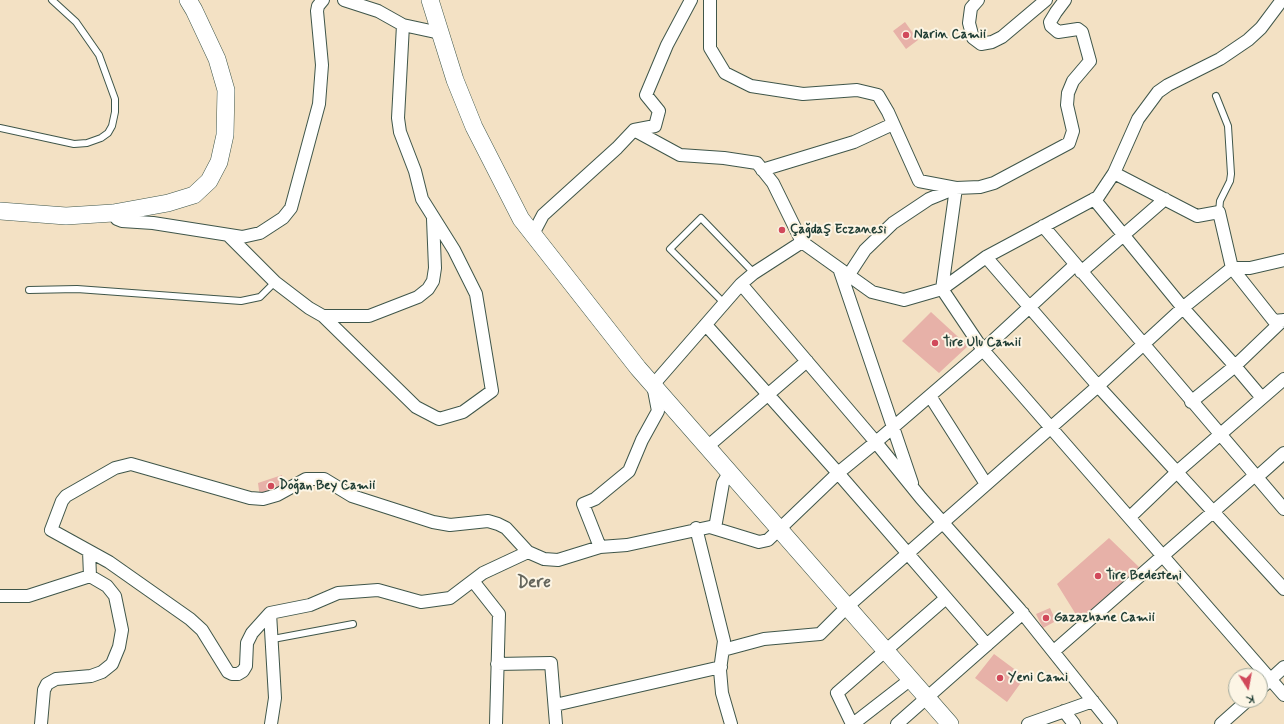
<!DOCTYPE html>
<html>
<head>
<meta charset="utf-8">
<style>
	body { margin:0 }
	#map { position:relative; width:1284px; height:724px; overflow:hidden; background:#f3e1c4; font-family:Mynerve,sans-serif }
	canvas { display:block }
	.north { position:absolute; left:1228px; top:668px; width:40px; height:40px; box-sizing:border-box; background:#fcf5e5; border:1px solid #a4ab9e; border-radius:50%; rotate:169deg; font-size:11px; font-weight:700; line-height:16px; text-align:center; color:#1f3d34 }
	.north::after { content:''; display:block; margin:auto; width:14px; height:18px; background:#d1495b; clip-path:polygon(50% 0,100% 100%,50% 72%,0 100%) }
</style>
</head>
<body>
<div id="map">
<canvas width="1284" height="724"></canvas>
<div class="north">K</div>
</div>
<script>
const ctx = document.querySelector('canvas').getContext('2d');
ctx.lineJoin = 'round';
function fill(path, color) { ctx.fillStyle = color; ctx.fill(path, 'evenodd'); }
const shape = rows => new Path2D(rows.map(r => 'M' + r).join(''));
function strokePath(path, color, width, dash) { ctx.strokeStyle = color; ctx.lineWidth = width; ctx.lineCap = dash ? 'butt' : 'round'; ctx.setLineDash(dash || []); ctx.stroke(path); }
function write(font, color, halo, rows, align = 'center') {
  ctx.font = font + ' Mynerve,sans-serif'; ctx.lineWidth = 4; ctx.setLineDash([]); ctx.textBaseline = 'middle'; ctx.strokeStyle = halo; ctx.fillStyle = color; for (const [text, x, y, turn = 0] of rows) {
    ctx.save(); ctx.translate(x, y); ctx.rotate((+turn || 0) * Math.PI / 180); ctx.textAlign = isNaN(turn) ? turn : align; if (halo) ctx.strokeText(text, 0, 0); ctx.fillText(text, 0, 0); ctx.restore();
  }
}
fill(shape([
	[905,22,918,40,906,49,893,31],
	[931,312,968,346,939,373,902,341],
	[282,475,283,488,260,498,258,483],
	[1109,538,1139,567,1080,621,1057,584],
	[1050,608,1056,621,1043,628,1036,614],
	[994,654,1025,677,1007,702,975,678]
]), '#e7b1a8');
const lane = shape([
	[1216,96,1228,126,1231,174,1230,181,1220,201,1219,212],
	[0,128,74,144,87,143,101,138,108,133,112,126,115,112,115,99,99,55,76,22,52,0],
	[29,290,77,289,241,301,260,297,275,282],
	[725,304,670,249,701,218,754,273],
	[273,639,353,624]
]);
const street = shape([
	[344,0,378,11,403,25,440,33],
	[710,0,710,48,725,73,751,86,803,94,857,90,878,95,888,112,919,181,956,188,942,289,983,350,1284,695],
	[978,0,971,8,969,23,973,38,981,44,992,42,1002,37,1046,0],
	[634,130,680,155,724,158,757,163,773,183,802,242,872,292,904,300,942,289,986,257,1098,197,1114,173,1138,119,1158,92,1168,85,1220,59,1248,40,1261,28,1282,0],
	[762,170,854,142,893,124],
	[1114,173,1197,216,1219,212,1232,268,1274,321,1284,320],
	[1094,199,1183,308,1235,366,1262,398],
	[113,213,117,219,122,221,153,223,242,237,260,233,283,218,291,208,319,104,322,65,317,11,318,6,323,0],
	[1043,226,1284,509],
	[533,234,543,215,617,148,634,130,655,126,659,111,646,95,667,45,691,0],
	[229,236,275,282,309,308,323,316,369,316,418,297,428,289,433,281,435,268,433,219],
	[986,257,1098,386,1284,589],
	[840,271,912,483],
	[1081,272,1165,199],
	[848,276,865,250,893,223,929,199,956,188,980,187,994,183,1069,143,1073,131,1067,105,1068,93,1073,81,1090,61,1082,32,1078,29,1058,32,1051,26,1050,22,1056,12,1065,0],
	[741,284,874,440,921,498,1020,610,1111,724],
	[323,316,416,407,439,419,463,412,492,391,476,294,454,250,422,199,415,171,400,132,398,118,403,25],
	[706,325,838,473,987,645],
	[930,396,986,484],
	[1191,402,1235,366,1283,320],
	[707,447,807,361],
	[1256,478,1284,453],
	[1130,517,1178,471,1284,379],
	[696,528,724,641,720,670,722,693,731,724],
	[715,528,723,483,729,473],
	[600,547,627,545,710,527,759,542,768,540,838,473,876,442,983,350,1075,265],
	[528,552,506,528,498,524,488,521,450,525,433,522,352,496,324,479,306,479,277,495,263,499,250,498,131,464,115,468,66,496,62,501,51,530,109,562,190,619,202,630,228,672,232,674,238,674,243,671,246,666,247,643,252,633,270,613,310,605,338,593,378,590,421,602,450,598,483,573,528,552,544,559,558,560,600,547,583,504,595,499,629,471,642,440,658,411,653,385,741,284,754,273,802,242],
	[473,581,499,614,496,724],
	[0,596,28,596,90,576,89,551],
	[270,613,275,698,271,724],
	[723,650,764,639,820,634,848,606,1098,386,1185,306,1232,268,1250,268,1284,260],
	[1054,651,1254,476],
	[497,664,551,663,556,724],
	[1260,689,1284,667],
	[555,705,721,667],
	[1064,711,1074,724],
	[41,724,44,690,47,684,56,679,91,676,102,672,112,664,119,647,122,630,115,596,107,586,90,576],
	[852,724,837,693,946,598],
	[853,724,911,679],
	[897,724,1023,613],
	[1028,724,1093,701],
	[1221,724,1248,700]
]);
const secondary = shape([
	[430,0,455,80,474,127,521,219,638,368,950,724],
	[0,211,66,216,113,213,168,203,194,195,209,181,219,162,225,135,226,90,217,59,194,10,188,0]
]);
strokePath(lane, '#3f564a', 8);
strokePath(street, '#3f564a', 14);
strokePath(secondary, '#3f564a', 18);
strokePath(lane, '#fff', 6);
strokePath(street, '#fff', 12);
strokePath(secondary, '#fff', 17);
for (const [x, y, r, color] of [
	[906,35,4,"#d1495b"],
	[782,230,4,"#d1495b"],
	[935,343,4,"#d1495b"],
	[271,486,4,"#d1495b"],
	[1098,576,4,"#d1495b"],
	[1046,618,4,"#d1495b"],
	[1000,678,4,"#d1495b"]
]) { const dot = new Path2D(); dot.arc(x, y, r, 0, 2 * Math.PI); ctx.fillStyle = color; ctx.fill(dot); strokePath(dot, '#fcf5e5', 1.5); }
write('bold 13px', '#1f3d34', '#fcf5e5', [
	["Narin Camii",914,35],
	["Çağdaş Eczanesi",790,230],
	["Tire Ulu Camii",943,343],
	["Doğan Bey Camii",279,486],
	["Tire Bedesteni",1106,576],
	["Gazazhane Camii",1054,618],
	["Yeni Cami",1008,678]
], 'left');
write('bold 17px', '#65665d', '#fcf5e5', [
	["Dere",534,583]
]);
</script>
</body>
</html>
